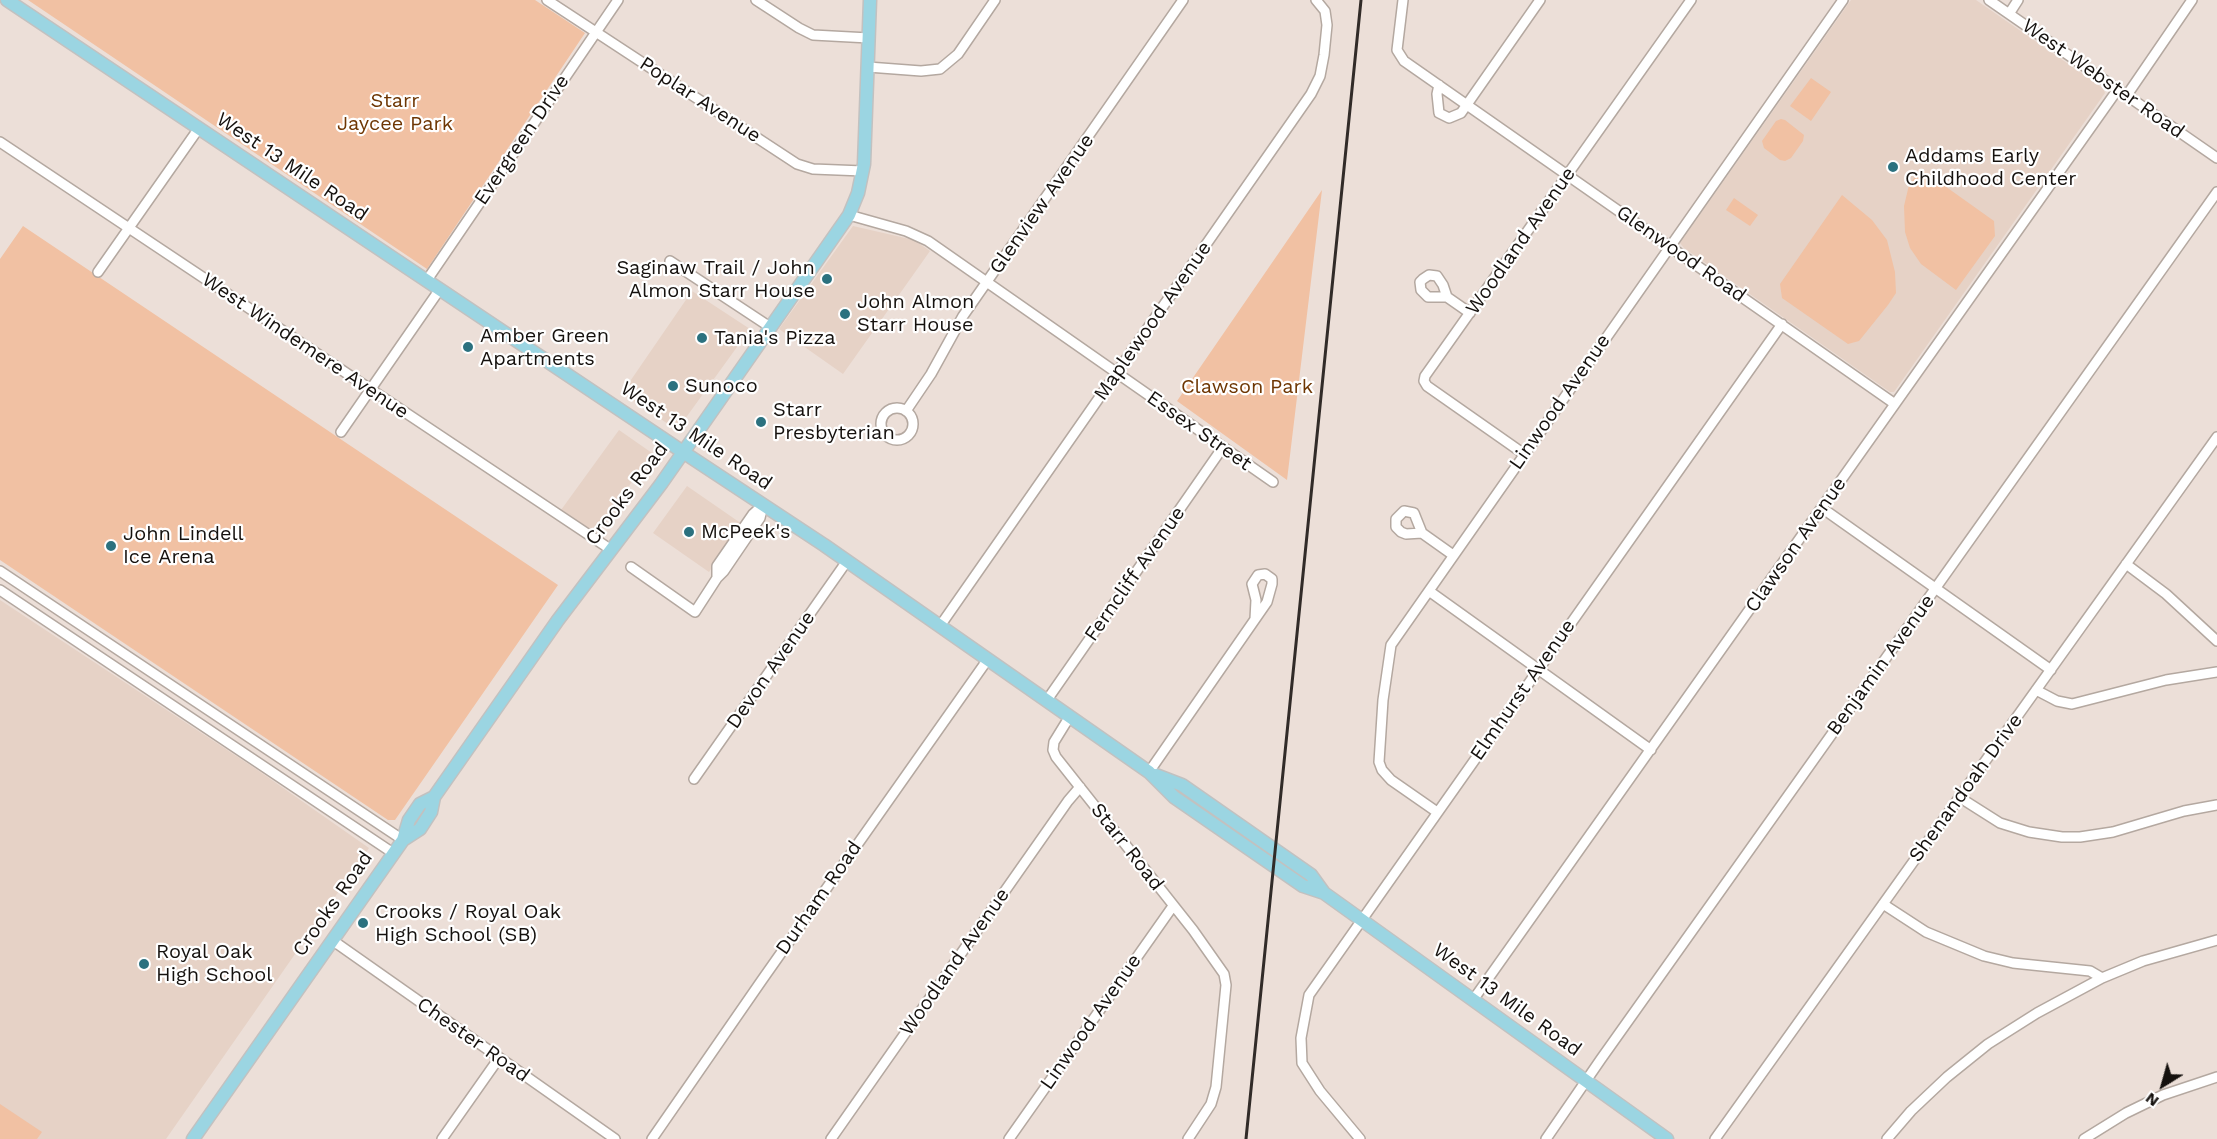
<!DOCTYPE html>
<html>
<head>
<meta charset="utf-8">
<style>
	body { margin:0 }
	#map { position:relative; width:2217px; height:1139px; overflow:hidden; background:#ecdfd8; font-family:"Work Sans",sans-serif }
	canvas { display:block }
	.north { position:absolute; left:2133px; top:1055px; width:60px; height:60px; -webkit-text-stroke:4px #fff; paint-order:stroke; rotate:217deg; font-size:16px; font-weight:700; line-height:24px; text-align:center; color:#15110e }
	.north::after { content:''; display:block; margin:auto; width:21px; height:27px; background:#15110e; clip-path:polygon(50% 0,100% 100%,50% 72%,0 100%) }
</style>
</head>
<body>
<div id="map">
<canvas width="2217" height="1139"></canvas>
<div class="north">N</div>
</div>
<script>
const ctx = document.querySelector('canvas').getContext('2d');
ctx.lineJoin = 'round';
function fill(path, color) { ctx.fillStyle = color; ctx.fill(path, 'evenodd'); }
const shape = rows => new Path2D(rows.map(r => 'M' + r).join(''));
function strokePath(path, color, width, dash) { ctx.strokeStyle = color; ctx.lineWidth = width; ctx.lineCap = dash ? 'butt' : 'round'; ctx.setLineDash(dash || []); ctx.stroke(path); }
function write(font, color, halo, rows, align = 'center') {
  ctx.font = font + ' "Work Sans",sans-serif'; ctx.lineWidth = 4.5; ctx.setLineDash([]); ctx.textBaseline = 'middle'; ctx.strokeStyle = halo; ctx.fillStyle = color; for (const [text, x, y, turn = 0] of rows) {
    ctx.save(); ctx.translate(x, y); ctx.rotate((+turn || 0) * Math.PI / 180); ctx.textAlign = isNaN(turn) ? turn : align; if (halo) ctx.strokeText(text, 0, 0); ctx.fillText(text, 0, 0); ctx.restore();
  }
}
fill(shape([
	[1851,0,1976,0,2103,88,2105,93,1894,392,1890,392,1684,248,1680,243],
	[853,226,914,240,930,251,843,374,779,329],
	[692,291,750,329,677,430,622,393],
	[619,430,652,453,596,533,561,510],
	[687,486,742,524,709,572,653,533],
	[0,600,256,769,369,848,166,1139,0,1139]
]), '#e6d2c6');
fill(shape([
	[28,0,535,0,585,33,427,269],
	[1811,78,1831,92,1811,121,1790,106],
	[1781,119,1785,120,1804,135,1803,141,1791,158,1785,161,1780,160,1764,148,1762,141,1776,121],
	[1921,169,1994,221,1995,236,1956,290,1921,264,1910,248,1905,232,1904,206,1909,185],
	[1322,190,1287,480,1177,401],
	[1842,195,1872,220,1887,240,1895,272,1896,293,1888,305,1859,341,1848,344,1782,298,1780,284],
	[1734,198,1758,215,1750,226,1726,210],
	[23,226,558,585,395,820,388,820,0,560,0,259],
	[0,1104,42,1132,37,1139,0,1139]
]), '#f1c1a3');
const minor = shape([
	[547,0,797,164,813,169,863,171],
	[756,0,799,28,813,35,869,38],
	[1403,0,1397,50,1404,61,1895,404],
	[1989,0,2217,158],
	[2009,14,2018,0],
	[868,67,921,71,940,69,958,54,995,0],
	[1439,85,1437,94,1439,113,1449,118,1461,113,1540,0],
	[2127,95,2192,0],
	[0,142,610,549],
	[849,215,906,231,928,241,1273,482],
	[670,261,770,327],
	[98,272,199,128],
	[427,280,618,0],
	[1447,297,1428,297,1421,290,1420,282,1423,279,1429,275,1437,276,1443,285,1447,297,1470,313],
	'881 424a16 16 0 1 1 32 0a16 16 0 1 1-32 0Z',
	[906,411,931,374,963,316,1183,0],
	[341,432,440,289],
	[1524,454,1427,386,1424,381,1425,376,1691,0],
	[1822,508,2051,670],
	[1422,533,1406,534,1401,532,1396,527,1396,519,1404,511,1414,513,1422,533,1453,555],
	[2126,564,2166,594,2217,641],
	[631,567,695,612,717,578,724,571,760,518,763,505],
	[0,571,403,840],
	[717,578,717,566,753,514,763,505],
	[0,590,393,853],
	[1429,591,1651,750],
	[940,626,1311,94,1320,76,1324,55,1327,25,1325,11,1316,0],
	[2036,690,2057,701,2072,704,2166,680,2217,672],
	[1047,700,1223,447],
	[1070,716,1054,742,1053,750,1056,757,1193,930,1224,974,1226,985,1216,1087,1211,1104,1188,1139],
	[1149,772,1267,602,1272,584,1272,579,1265,574,1258,575,1252,584,1256,600,1255,619],
	[694,779,847,561],
	[1959,797,2000,823,2029,832,2062,837,2080,837,2113,832,2184,811,2217,805],
	[1437,812,1391,780,1382,770,1379,762,1383,700,1391,645,1843,0],
	[1883,904,1926,932,1984,956,2013,963,2090,971,2102,978],
	[332,940,615,1139],
	[1473,1000,2118,89],
	[442,1139,499,1058],
	[652,1139,762,980,988,659],
	[831,1139,1068,801,1080,787],
	[1009,1139,1173,906],
	[1360,1139,1320,1091,1302,1063,1301,1038,1309,995,1782,324],
	[1546,1139,1601,1059,2217,192],
	[1715,1139,2217,437],
	[1887,1139,1911,1111,1947,1077,1988,1044,2037,1013,2102,978,2143,961,2217,940],
	[2084,1139,2126,1113,2163,1095,2217,1077]
]);
const major = shape([
	[7,0,683,452,824,545,1149,772,1174,797,1303,886,1324,893],
	[1156,775,1182,785,1311,875,1324,893,1667,1139],
	[403,840,420,829,431,812,434,797],
	[193,1139,403,840,409,820,420,804,434,797,558,620,661,484,849,215,858,193,864,164,870,0]
]);
strokePath(minor, '#b4a8a0', 12);
strokePath(major, '#c2c1c0', 15);
strokePath(minor, '#fff', 9);
strokePath(major, '#9bd5e2', 12);
strokePath(shape([
	[1246,1139,1361,0]
]), '#312b28', 3);
for (const [x, y, r, color] of [
	[1893,167,6,"#2b717f"],
	[827,279,6,"#2b717f"],
	[845,314,6,"#2b717f"],
	[702,338,6,"#2b717f"],
	[468,347,6,"#2b717f"],
	[673,386,6,"#2b717f"],
	[761,422,6,"#2b717f"],
	[689,532,6,"#2b717f"],
	[111,546,6,"#2b717f"],
	[363,923,6,"#2b717f"],
	[144,964,6,"#2b717f"]
]) { const dot = new Path2D(); dot.arc(x, y, r, 0, 2 * Math.PI); ctx.fillStyle = color; ctx.fill(dot); strokePath(dot, '#fff', 2); }
write('20px', '#15110e', '#fff', [
	["West Webster Road",2103,79,35],
	["Poplar Avenue",700,100,33],
	["Evergreen Drive",522,140,-56],
	["West 13 Mile Road",292,167,34],
	["Glenview Avenue",1042,204,-55],
	["Woodland Avenue",1521,241,-55],
	["Glenwood Road",1681,254,35],
	["Maplewood Avenue",1153,321,-55],
	["West Windemere Avenue",305,346,34],
	["Linwood Avenue",1560,402,-55],
	["Essex Street",1199,431,35],
	["West 13 Mile Road",696,436,34],
	["Crooks Road",627,494,-53],
	["Clawson Avenue",1796,545,-55],
	["Ferncliff Avenue",1135,574,-55],
	["Benjamin Avenue",1881,665,-54],
	["Devon Avenue",771,670,-55],
	["Elmhurst Avenue",1523,690,-55],
	["Shenandoah Drive",1966,788,-54],
	["Starr Road",1127,847,52],
	["Durham Road",819,898,-55],
	["Crooks Road",333,904,-55],
	["Woodland Avenue",955,962,-55],
	["West 13 Mile Road",1507,1000,36],
	["Linwood Avenue",1091,1022,-55],
	["Chester Road",473,1040,35]
]);
write('20px', '#6e3603', '#fff', [
	["Starr",395,101],
	["Jaycee Park",395,124],
	["Clawson Park",1247,387]
]);
write('20px', '#15110e', '#fff', [
	["Addams Early",1905,156],
	["Childhood Center",1905,179],
	["Saginaw Trail / John",815,268,"right"],
	["Almon Starr House",815,291,"right"],
	["John Almon",857,302],
	["Starr House",857,325],
	["Amber Green",480,336],
	["Apartments",480,359],
	["Tania's Pizza",714,338],
	["Sunoco",685,386],
	["Starr",773,410],
	["Presbyterian",773,433],
	["McPeek's",701,532],
	["John Lindell",123,534],
	["Ice Arena",123,557],
	["Crooks / Royal Oak",375,912],
	["High School (SB)",375,935],
	["Royal Oak",156,952],
	["High School",156,975]
], 'left');
</script>
</body>
</html>
